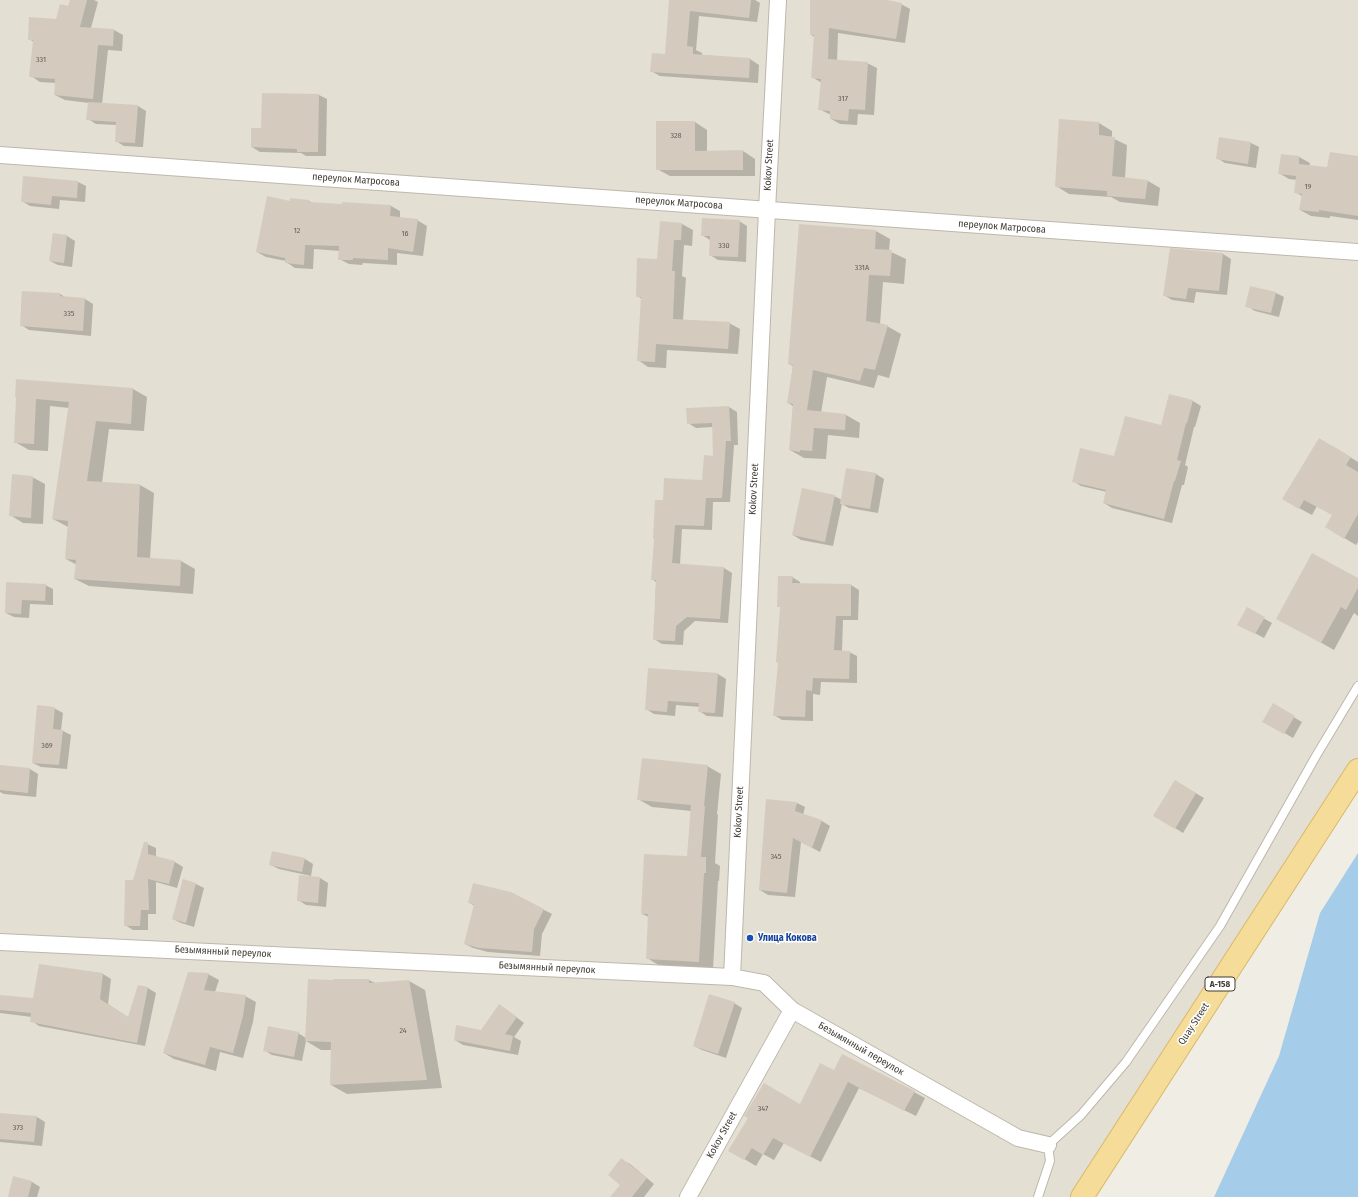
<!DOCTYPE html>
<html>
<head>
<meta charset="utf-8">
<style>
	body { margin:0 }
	canvas { display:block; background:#f0ede4 }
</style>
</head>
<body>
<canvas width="1358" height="1197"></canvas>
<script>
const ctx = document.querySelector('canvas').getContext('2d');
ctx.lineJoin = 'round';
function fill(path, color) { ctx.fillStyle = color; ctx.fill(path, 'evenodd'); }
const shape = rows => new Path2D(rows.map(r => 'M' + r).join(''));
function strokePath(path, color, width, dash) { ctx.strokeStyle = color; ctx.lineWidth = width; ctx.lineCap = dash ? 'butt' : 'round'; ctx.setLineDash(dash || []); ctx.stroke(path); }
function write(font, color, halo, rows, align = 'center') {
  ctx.font = font + ' "Fira Sans Condensed",sans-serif'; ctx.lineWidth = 3; ctx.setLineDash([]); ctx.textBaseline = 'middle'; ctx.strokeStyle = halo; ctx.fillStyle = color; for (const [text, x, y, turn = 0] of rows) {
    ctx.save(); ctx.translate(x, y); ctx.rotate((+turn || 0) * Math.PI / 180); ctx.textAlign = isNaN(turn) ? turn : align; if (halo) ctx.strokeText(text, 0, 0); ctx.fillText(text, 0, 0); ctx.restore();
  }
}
fill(shape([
	[0,0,1358,0,1358,770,1082,1197,0,1197]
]), '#e4dfd3');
fill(shape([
	[1358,853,1358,1197,1214,1197,1279,1056,1320,913]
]), '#a5cce9');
fill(shape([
	[71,0,94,0,98,2,91,28,114,30,123,35,122,51,108,50,102,104,138,106,146,111,143,147,124,146,116,141,117,125,96,124,88,119,89,103,65,100,55,95,56,83,40,82,31,76,34,42,29,39,57,20,69,7],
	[670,0,755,0,760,3,757,22,699,16,696,50,702,53,702,55,750,59,759,65,758,83,660,76,651,71,666,55],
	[811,0,887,0,887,1,901,4,910,9,905,43,838,33,837,61,867,63,877,68,874,115,858,114,857,125,840,124,831,119,831,115,819,109,822,83,812,77,815,37,811,35],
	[263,94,319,95,327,99,326,156,306,156,301,153,260,152,252,147,262,129],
	[1060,120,1099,123,1112,131,1112,138,1127,145,1125,178,1148,181,1160,188,1158,206,1120,202,1111,197,1069,194,1056,186],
	[695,122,707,130,707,152,743,151,755,159,755,176,670,176,657,169],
	[1220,138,1251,143,1259,147,1256,168,1225,163,1217,158],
	[1282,155,1299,157,1310,163,1309,166,1328,168,1358,157,1358,220,1330,216,1330,218,1311,216,1300,210,1302,196,1295,192,1297,180,1289,179,1279,173],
	[24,177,78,182,86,186,85,202,60,200,59,209,30,206,22,201],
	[309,201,314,204,391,206,400,211,400,218,417,220,427,226,423,256,397,253,397,265,363,263,362,265,349,264,339,259,340,251,314,249,313,269,295,268,286,262,286,261,266,257,257,252,291,202],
	[739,221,747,226,746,262,718,260,710,255,710,240,702,235],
	[661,223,682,224,693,230,692,246,684,245,682,276,686,278,683,320,729,323,740,329,738,354,667,350,666,368,648,367,638,360,642,299,637,296,658,260],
	[876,231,890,239,889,251,906,259,904,284,883,282,880,325,887,326,901,334,889,378,878,375,874,388,827,377,821,413,846,415,860,423,859,438,828,435,826,459,804,458,790,450,793,406,788,403,793,366,789,364],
	[53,234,67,236,75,241,72,267,58,265,50,261],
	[1171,249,1223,254,1231,259,1227,295,1196,292,1194,303,1172,300,1164,295],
	[22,292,60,294,65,297,85,299,93,304,91,336,29,330,21,325],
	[1276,293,1284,297,1279,317,1255,311,1247,306],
	[17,380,133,389,147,397,144,431,109,429,102,483,140,485,154,493,150,559,181,561,195,569,193,594,89,586,75,579,77,565,66,559,68,527,53,519,69,408,50,406,48,451,29,450,15,442],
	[1170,395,1193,401,1201,406,1195,427,1194,427,1185,465,1188,467,1184,485,1182,485,1172,523,1112,508,1104,503,1107,492,1081,486,1073,481,1114,457,1162,426],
	[729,407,737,412,738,445,734,445,730,502,713,502,712,530,682,529,680,565,724,568,732,573,728,623,695,621,684,631,683,645,662,644,654,639,656,582,652,579,664,501,703,481,714,457,713,427,696,428,688,423],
	[1332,446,1358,462,1358,542,1356,545,1326,527,1333,515,1317,506,1312,515,1299,508],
	[847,469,876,474,884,479,878,513,849,508,842,504,833,546,801,540,793,535,834,496,842,500],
	[32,477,45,484,43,524,23,523,10,515],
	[792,577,800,582,800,584,851,585,859,590,858,620,843,620,842,651,849,652,857,656,857,683,821,682,820,695,813,694,813,721,782,720,774,715,779,663,781,608,778,606],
	[1358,579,1358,616,1354,613,1334,650,1290,625],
	[7,583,45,585,53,589,53,605,30,604,29,618,14,617,6,613],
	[1247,609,1272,623,1264,638,1247,629],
	[649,669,718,674,726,679,723,717,707,716,699,711,700,707,676,705,675,716,654,714,646,709],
	[1273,705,1302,722,1293,738,1264,721],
	[54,708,63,713,61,730,71,735,67,769,41,767,33,763],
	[0,766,30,769,38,774,36,797,4,794,0,792],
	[707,766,721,774,717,814,718,815,715,863,720,866,719,881,718,881,713,969,660,966,647,958,649,917,642,914,688,857,691,811,652,807,638,799],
	[1175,781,1204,798,1183,833,1154,815],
	[797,803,805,807,803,815,822,821,830,826,820,852,801,842,795,897,768,895,760,890],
	[145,843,156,848,156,857,175,862,183,867,177,888,156,882,156,914,148,914,148,930,133,930,125,925,134,881],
	[273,852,305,859,313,864,311,876,279,869,271,865],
	[320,878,328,883,326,907,306,905,298,900],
	[183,880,196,884,204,888,194,927,181,923,173,919],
	[511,893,552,914,542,934,540,956,488,952,473,948,465,944,475,906,470,903],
	[40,965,103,974,111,979,108,1004,129,1018,139,986,148,988,156,993,145,1046,39,1026,32,1021,32,1017,0,1013,0,996,34,999],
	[208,974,219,980,215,992,245,996,256,1002,253,1022,243,1058,220,1052,216,1071,174,1059,164,1053],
	[369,980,375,983,409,981,425,990,442,1088,347,1094,331,1085,332,1050,321,1050,306,1041,302,1061,272,1055,264,1050,298,1033,306,1038,334,981],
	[734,1003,742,1008,726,1058,702,1050,694,1046],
	[500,1005,524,1023,514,1037,521,1041,518,1055,463,1045,455,1040,482,1031],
	[835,1072,914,1092,925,1098,916,1116,859,1088,821,1162,784,1143,774,1160,763,1154,756,1166,729,1150,800,1105],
	[0,1114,37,1117,45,1122,42,1146,0,1142],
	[622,1160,630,1164,654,1184,644,1197,612,1197,621,1185],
	[14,1178,32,1182,40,1187,37,1197,9,1197]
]), '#0003');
fill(shape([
	[70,0,87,0,80,27,114,29,113,46,98,45,93,99,54,95,55,79,29,77,33,40,28,40,29,17,56,19,60,4,68,6],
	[669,0,751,0,749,18,690,11,687,46,693,47,693,54,750,58,749,78,650,72,652,53,665,54],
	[810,0,887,0,902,3,896,39,829,28,828,59,868,62,865,110,849,109,848,121,830,119,830,111,818,110,821,79,811,78,814,35,810,35],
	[262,93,319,94,318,152,297,152,297,149,251,147,251,128,261,128],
	[88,102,138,105,135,143,115,142,116,122,86,120],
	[1059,119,1099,122,1099,135,1115,137,1112,176,1148,180,1145,199,1107,196,1107,191,1055,187],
	[656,121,695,121,695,151,743,150,743,170,656,170],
	[1219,137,1251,142,1248,164,1216,159],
	[1330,152,1358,156,1358,216,1319,210,1319,212,1299,210,1302,194,1294,193,1296,176,1278,174,1281,154,1299,156,1299,164,1327,167],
	[23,176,78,181,77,198,52,196,51,205,21,202],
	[267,196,290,201,290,198,309,200,309,202,342,204,342,202,391,205,390,216,418,219,413,252,388,248,388,260,353,258,353,260,338,260,339,246,305,245,304,265,285,263,285,258,256,252],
	[702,218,740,220,738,257,709,256,710,236,701,236],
	[660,221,682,223,681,240,674,240,672,271,675,271,673,319,730,322,728,349,656,344,655,362,637,361,641,297,636,297,637,258,657,259],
	[799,224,876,230,875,249,892,250,890,276,869,275,866,321,888,325,875,370,864,368,860,381,813,370,807,410,846,414,845,430,814,428,812,451,800,450,800,452,789,450,793,404,787,403,793,365,788,364],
	[53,233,67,235,64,263,49,261],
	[1170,248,1223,253,1219,291,1188,288,1186,299,1163,296],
	[1250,286,1276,292,1271,313,1245,307],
	[22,291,60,293,60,296,85,298,83,331,20,326],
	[16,379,133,388,131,424,96,421,87,481,140,484,137,557,181,560,180,586,74,579,76,560,65,559,68,521,52,519,69,402,36,399,34,444,14,443,16,397,15,397],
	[1169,394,1193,400,1187,423,1186,423,1177,460,1181,461,1175,481,1174,481,1164,519,1103,503,1106,490,1072,482,1080,448,1114,456,1125,416,1161,425],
	[729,406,731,441,726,441,722,498,706,498,704,526,675,525,672,563,724,567,720,619,687,617,676,626,675,641,653,640,656,580,651,580,654,539,653,539,655,500,663,500,664,478,702,480,704,455,713,456,712,423,687,424,686,408],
	[1319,438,1351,457,1346,465,1358,472,1358,514,1344,539,1325,527,1332,515,1304,500,1299,509,1282,499],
	[846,468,876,473,870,509,840,504],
	[12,474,33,476,31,518,9,516],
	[802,488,835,495,825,542,792,535],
	[1312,553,1358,578,1358,588,1346,610,1341,607,1321,643,1276,619],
	[778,576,793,576,792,583,851,584,851,616,836,616,834,650,850,651,849,679,813,678,812,691,806,690,805,717,773,716,778,663,776,662,780,607,777,607],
	[6,582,46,584,45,601,22,600,21,614,5,613],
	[1247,607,1265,617,1255,634,1237,625],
	[648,668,718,673,715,713,698,712,699,703,668,701,667,712,645,710],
	[1273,703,1295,716,1284,734,1262,722],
	[37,705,55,707,53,729,63,730,59,765,32,763],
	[642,758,708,765,704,806,705,806,701,857,706,857,706,873,704,873,699,962,646,959,648,914,641,914,644,854,687,856,691,805,637,800],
	[0,765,30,768,28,793,0,790],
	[1175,780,1196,793,1175,829,1153,816],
	[766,799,797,802,795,811,822,820,812,848,793,838,787,893,759,890],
	[144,842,148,842,148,854,175,861,169,884,148,879,149,910,141,910,140,926,124,926,125,880,133,880],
	[272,851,305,858,302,872,269,865],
	[299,875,320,877,318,903,297,901],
	[183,879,196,883,186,923,172,919],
	[473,883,511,892,544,909,534,929,532,952,479,948,464,944,474,904,468,903],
	[39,964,103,973,100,999,128,1017,138,985,148,987,137,1043,30,1022,31,1013,0,1010,0,995,33,998],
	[188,972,209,973,204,990,246,995,243,1016,233,1053,210,1047,205,1065,163,1053],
	[308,979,333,980,333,979,369,979,369,983,409,980,427,1080,330,1085,331,1042,305,1041],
	[709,994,735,1002,718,1054,693,1046],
	[499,1004,517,1017,505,1034,513,1036,510,1051,454,1040,456,1025,481,1030],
	[268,1026,299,1032,294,1057,263,1051],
	[842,1054,915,1091,904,1111,848,1082,810,1157,773,1138,763,1155,752,1148,744,1160,728,1151,748,1118,744,1116,764,1083,800,1104,820,1063,834,1070],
	[0,1113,37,1116,34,1142,0,1139],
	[621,1158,647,1178,632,1197,610,1197,620,1185,608,1175],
	[13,1176,32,1181,28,1197,8,1197]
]), '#d4cbbe');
const lane = shape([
	[1038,1197,1050,1161,1048,1145,1081,1115,1126,1062,1220,926,1316,756,1358,686]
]);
const street = shape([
	[0,155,1358,252],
	[0,942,732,977,764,983,792,1010,1018,1138,1048,1145],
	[732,977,767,210,778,0],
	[688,1197,792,1010]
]);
const primary = shape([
	[1082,1197,1358,770]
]);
strokePath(lane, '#beb7ab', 10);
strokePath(street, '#beb7ab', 18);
strokePath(primary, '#d8b86a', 24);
strokePath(lane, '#fff', 8);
strokePath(street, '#fff', 16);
strokePath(primary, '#f5dc98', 22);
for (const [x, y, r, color] of [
	[750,938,4,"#1a4fb4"]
]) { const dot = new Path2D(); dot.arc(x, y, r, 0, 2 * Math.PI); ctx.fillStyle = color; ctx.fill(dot); strokePath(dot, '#fff', 1.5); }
write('8px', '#666057', null, [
	["331",41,60],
	["317",843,99],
	["328",676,136],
	["19",1308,187],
	["12",297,231],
	["16",405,234],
	["330",724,246],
	["331А",862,268],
	["335",69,314],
	["369",47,746],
	["345",776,857],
	["24",403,1031],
	["347",763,1109],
	["373",18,1128]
]);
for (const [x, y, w] of [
	[1220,984,30]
]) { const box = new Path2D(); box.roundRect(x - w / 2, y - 7, w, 14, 3); ctx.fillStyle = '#fff'; ctx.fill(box); strokePath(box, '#423d35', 1); }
write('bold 9px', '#423d35', null, [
	["А-158",1220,984]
]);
write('10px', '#423d35', '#fff', [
	["Kokov Street",769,165,-87],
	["переулок Матросова",356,180,4],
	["переулок Матросова",679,203,4],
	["переулок Матросова",1002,227,4],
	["Kokov Street",754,489,-87],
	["Kokov Street",739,812,-87],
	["Безымянный переулок",223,952,3],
	["Безымянный переулок",547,968,3],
	["Quay Street",1194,1024,-57],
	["Безымянный переулок",861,1049,30],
	["Kokov Street",722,1135,-61]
]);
write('bold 10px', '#164399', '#fff', [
	["Улица Кокова",758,938]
], 'left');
</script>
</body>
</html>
